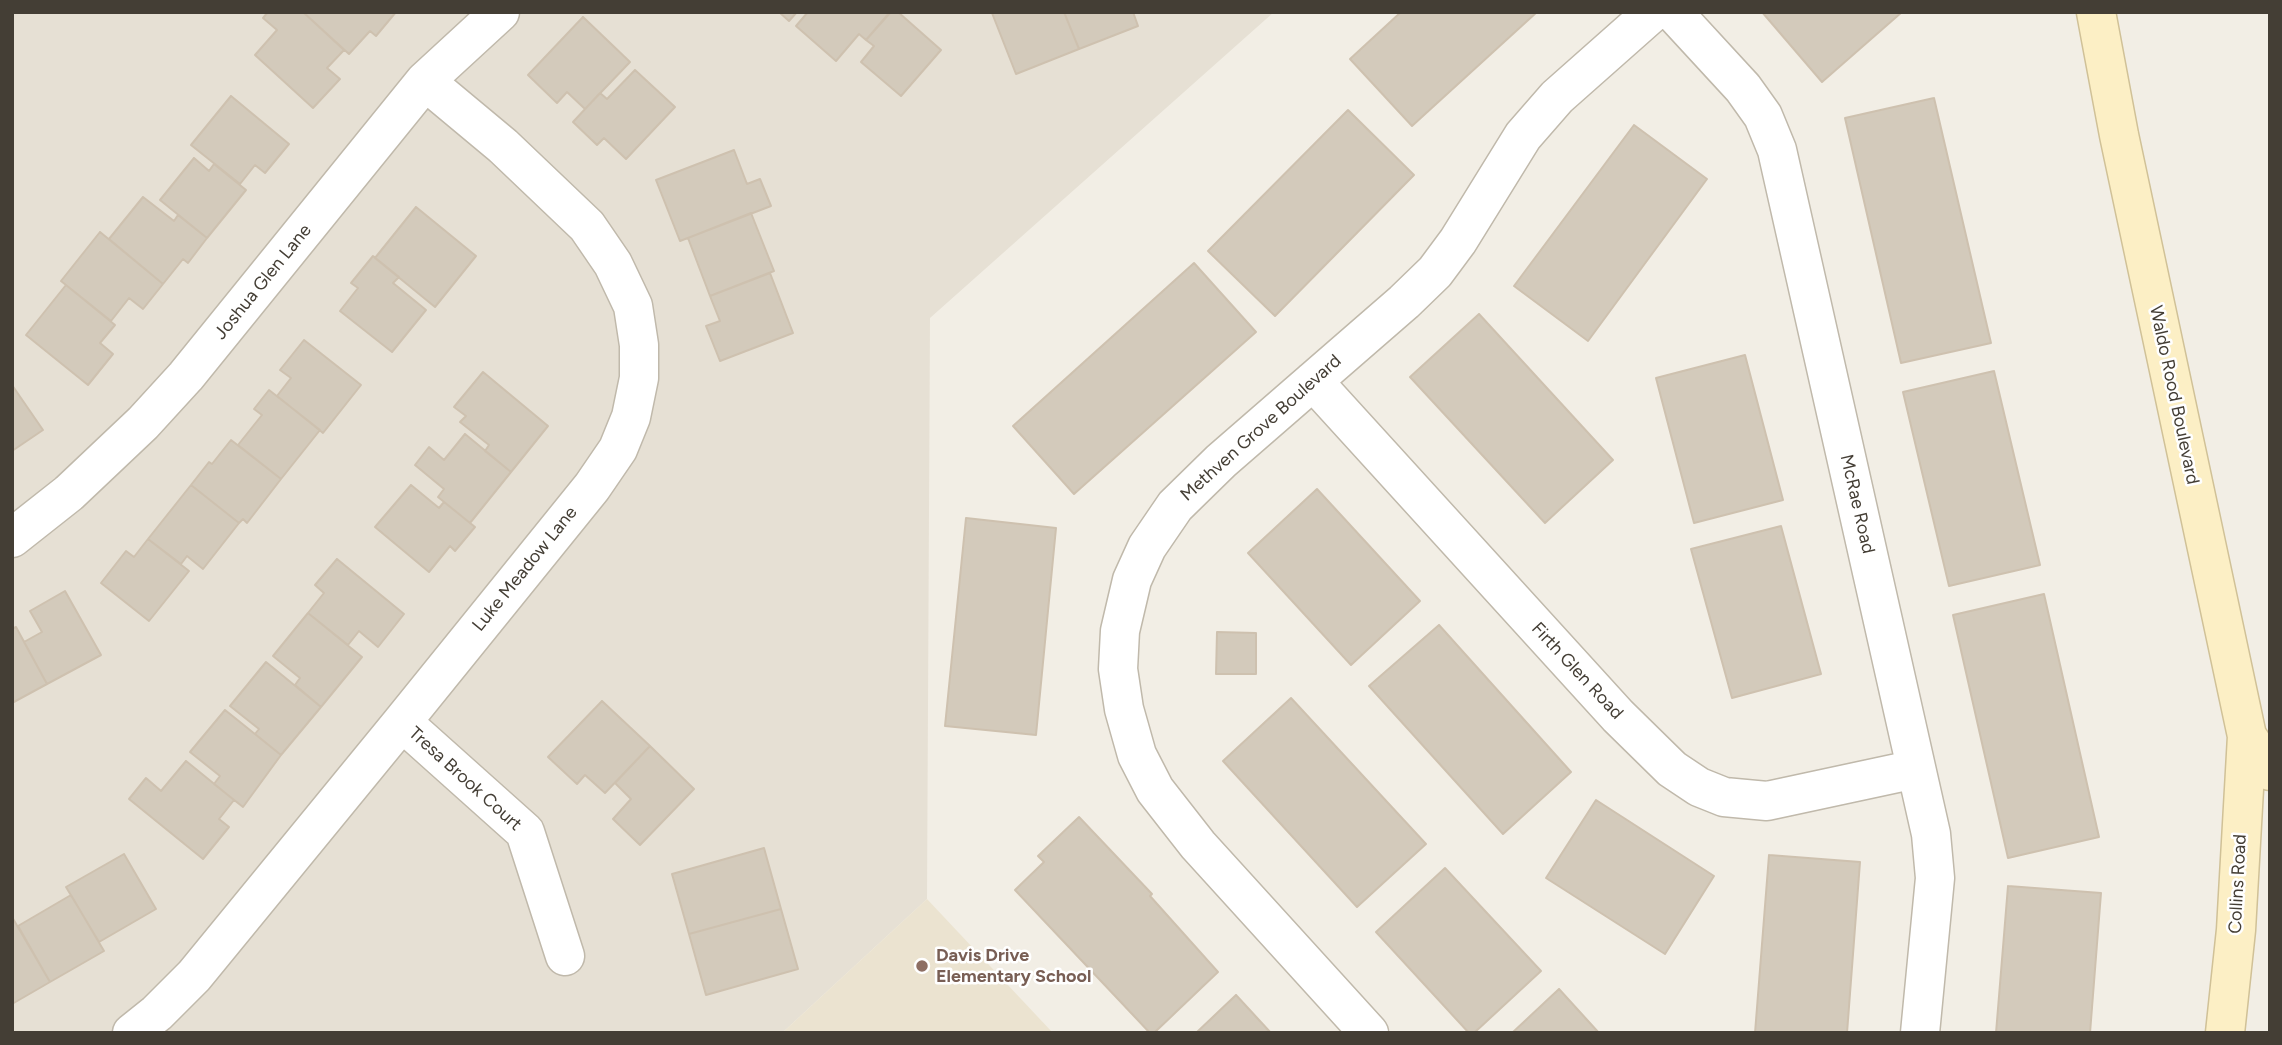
<!DOCTYPE html>
<html>
<head>
<meta charset="utf-8">
<style>
	body { margin:0 }
	#map { position:relative; width:2282px; height:1045px; overflow:hidden; background:#f2eee5; font-family:Figtree,sans-serif }
	canvas { display:block }
	.frame { position:absolute; inset:0; border:14px solid #443e35; pointer-events:none }
</style>
</head>
<body>
<div id="map">
<canvas width="2282" height="1045"></canvas>
<div class="frame"></div>
</div>
<script>
const ctx = document.querySelector('canvas').getContext('2d');
ctx.lineJoin = 'round';
function fill(path, color) { ctx.fillStyle = color; ctx.fill(path, 'evenodd'); }
const shape = rows => new Path2D(rows.map(r => 'M' + r).join(''));
function strokePath(path, color, width, dash) { ctx.strokeStyle = color; ctx.lineWidth = width; ctx.lineCap = dash ? 'butt' : 'round'; ctx.setLineDash(dash || []); ctx.stroke(path); }
function write(font, color, halo, rows, align = 'center') {
  ctx.font = font + ' Figtree,sans-serif'; ctx.lineWidth = 5; ctx.setLineDash([]); ctx.textBaseline = 'middle'; ctx.strokeStyle = halo; ctx.fillStyle = color; for (const [text, x, y, turn = 0] of rows) {
    ctx.save(); ctx.translate(x, y); ctx.rotate((+turn || 0) * Math.PI / 180); ctx.textAlign = isNaN(turn) ? turn : align; if (halo) ctx.strokeText(text, 0, 0); ctx.fillText(text, 0, 0); ctx.restore();
  }
}
fill(shape([
	[12,12,1274,12,930,318,927,899,782,1033,12,1033]
]), '#e6e0d4');
fill(shape([
	[927,899,1053,1033,782,1033]
]), '#ebe3d0');
const building = shape([
	[268,12,303,12,344,50,327,68,340,79,313,108,255,55,277,30,263,18,268,12],
	[303,12,396,12,376,36,370,31,349,54,303,12],
	[779,12,797,12,789,21,779,12],
	[808,12,889,12,890,13,866,40,859,34,836,61,796,26,808,12],
	[898,12,941,50,901,96,861,62,874,46,866,40,890,12,898,12],
	[1064,12,1133,12,1138,26,1079,49,1064,12],
	[1064,12,1079,49,1016,74,992,13,1064,12],
	[1401,12,1537,12,1412,126,1350,59,1401,12],
	[1762,12,1902,12,1822,82,1762,12],
	[583,17,630,62,585,109,567,92,557,103,528,75,583,17],
	[635,70,675,107,626,159,604,138,597,145,573,122,600,93,607,99,635,70],
	[231,96,289,144,265,173,255,165,240,184,191,145,231,96],
	[1934,98,1991,343,1901,363,1845,118,1934,98],
	[1348,110,1414,175,1275,316,1208,251,1348,110],
	[1634,125,1707,179,1588,341,1514,286,1634,125],
	[734,150,747,184,760,179,771,206,680,241,656,180,734,150],
	[194,158,209,171,214,164,246,190,207,238,160,200,194,158],
	[143,197,174,221,178,215,207,238,188,263,183,259,163,284,109,239,143,197],
	[416,207,476,256,435,307,375,258,416,207],
	[751,213,774,271,710,296,688,238,751,213],
	[100,232,163,284,143,309,129,298,111,321,61,281,100,232],
	[373,256,399,277,393,283,426,310,392,352,340,311,358,288,351,283,373,256],
	[1194,263,1256,332,1074,494,1013,426,1194,263],
	[770,273,793,333,720,361,706,326,720,321,710,296,770,273],
	[66,285,115,325,100,343,113,354,88,385,26,335,66,285],
	[1479,314,1613,460,1545,523,1410,377,1479,314],
	[304,340,361,385,323,433,277,396,291,378,280,370,304,340],
	[1745,355,1783,500,1694,523,1656,378,1745,355],
	[1994,371,2040,565,1949,586,1903,392,1994,371],
	[483,372,548,426,511,472,485,451,489,445,460,422,466,416,454,407,483,372],
	[12,385,43,430,12,451,12,385],
	[269,390,320,430,281,479,238,445,262,415,254,409,269,390],
	[465,434,511,472,470,523,438,497,444,489,415,465,429,447,444,460,465,434],
	[231,440,281,479,247,523,243,519,239,523,191,485,209,462,212,464,231,440],
	[191,485,239,523,203,569,187,556,181,564,148,539,191,485],
	[411,485,439,508,444,502,475,527,455,551,450,546,429,572,375,527,411,485],
	[1317,489,1420,601,1351,665,1248,553,1317,489],
	[966,518,1056,528,1036,735,945,726,966,518],
	[1781,526,1821,674,1732,698,1691,549,1781,526],
	[148,539,189,571,149,621,101,583,126,551,134,557,148,539],
	[337,559,404,614,378,647,359,631,348,645,308,613,324,593,315,585,337,559],
	[65,591,101,655,47,684,24,642,42,632,30,611,65,591],
	[2044,594,2099,837,2008,858,1953,615,2044,594],
	[308,613,362,657,321,707,295,685,300,678,273,656,308,613],
	[1439,625,1571,772,1503,834,1369,686,1439,625],
	[16,627,47,684,12,703,12,629,16,627],
	[1217,632,1256,633,1256,674,1216,674,1217,632],
	[266,662,321,707,281,755,255,734,259,729,230,706,266,662],
	[1291,698,1426,844,1357,907,1223,761,1291,698],
	[602,701,650,746,605,793,585,775,577,784,548,757,602,701],
	[225,710,281,755,243,807,214,784,220,776,190,752,225,710],
	[650,746,694,789,640,845,613,819,631,799,615,783,650,746],
	[186,761,234,800,219,819,229,827,203,859,129,799,146,778,161,791,186,761],
	[1596,800,1714,876,1665,954,1546,878,1596,800],
	[1079,817,1152,894,1150,896,1218,972,1154,1033,1150,1033,1015,890,1044,862,1038,856,1079,817],
	[764,848,781,909,689,934,672,874,764,848],
	[124,854,156,909,99,942,66,887,124,854],
	[1769,855,1860,862,1847,1033,1755,1033,1769,855],
	[1445,868,1541,971,1474,1033,1469,1033,1376,932,1445,868],
	[2008,886,2101,893,2090,1033,1996,1033,2008,886],
	[71,895,104,951,50,982,18,926,71,895],
	[781,909,798,969,706,995,689,934,781,909],
	[12,917,50,982,12,1004,12,917],
	[1559,989,1599,1033,1512,1033,1559,989],
	[1236,995,1271,1033,1196,1033,1236,995]
]);
fill(building, '#d3cabb');
strokePath(building, '#cec1af', 2);
const street = shape([
	[1673,12,1743,88,1763,116,1777,150,1931,834,1935,878,1920,1033],
	[1313,381,1618,716,1672,769,1699,787,1724,797,1767,801,1916,769],
	[12,538,69,493,143,423,186,376,425,81,500,12],
	[402,722,525,832,565,956],
	[132,1033,157,1013,194,976,402,722,592,487,618,449,631,417,639,378,639,345,633,306,613,264,587,226,503,146,425,81],
	[1369,1033,1198,845,1155,790,1137,755,1124,709,1118,669,1120,631,1132,580,1147,547,1175,506,1221,461,1404,302,1435,272,1458,241,1523,136,1557,97,1653,12]
]);
const secondary = shape([
	[2096,12,2119,135,2247,736,2270,771],
	[2225,1033,2236,930,2247,736]
]);
strokePath(street, '#c0b9ab', 41);
strokePath(secondary, '#d0c197', 41);
strokePath(street, '#fff', 38);
strokePath(secondary, '#fcefc5', 38);
for (const [x, y, r, color] of [
	[922,966,7,"#8d6e63"]
]) { const dot = new Path2D(); dot.arc(x, y, r, 0, 2 * Math.PI); ctx.fillStyle = color; ctx.fill(dot); strokePath(dot, '#fff', 2.5); }
write('18px', '#443e35', '#fff', [
	["Joshua Glen Lane",263,282,-51],
	["Waldo Rood Boulevard",2174,395,78],
	["Methven Grove Boulevard",1261,428,-42],
	["McRae Road",1857,504,77],
	["Luke Meadow Lane",525,569,-51],
	["Firth Glen Road",1577,671,47],
	["Tresa Brook Court",465,779,42],
	["Collins Road",2238,884,-87]
]);
write('bold 18px', '#785e54', '#fff', [
	["Davis Drive",936,956],
	["Elementary School",936,977]
], 'left');
</script>
</body>
</html>
